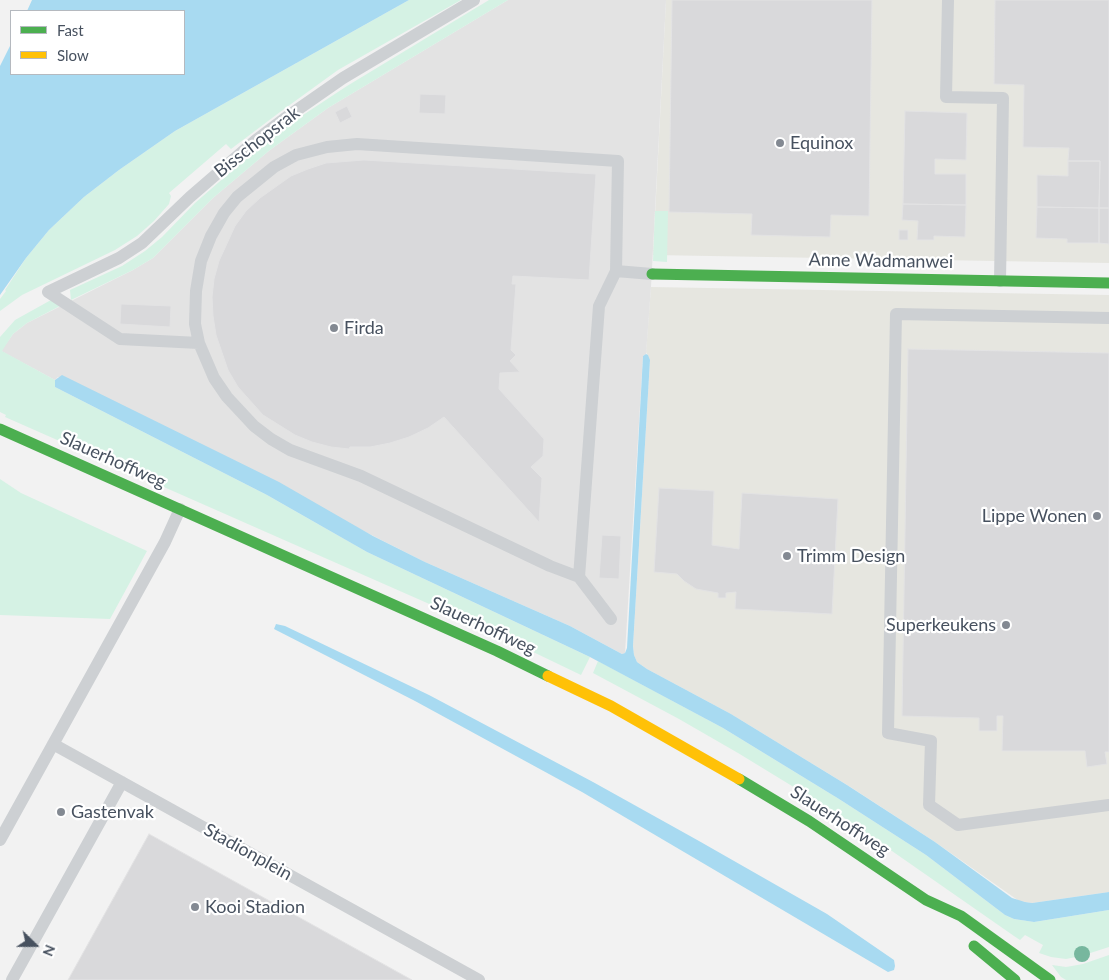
<!DOCTYPE html>
<html>
<head>
<meta charset="utf-8">
<style>
	body { margin:0 }
	#map { position:relative; width:1109px; height:980px; overflow:hidden; background:#f2f2f2; font-family:Lato,sans-serif }
	canvas { display:block }
	.legend { position:absolute; left:10px; top:10px; width:175px; height:65px; box-sizing:border-box; background:#fff; border:1px solid #b5b9bf; margin:0; padding:6px 9px; list-style:none; font-size:15px; color:#47515f }
	.legend li { display:flex; align-items:center; gap:10px; height:25px }
	.legend b { width:25px; border:1px solid #b5b9bf }
	.north { position:absolute; left:10px; top:920px; width:50px; height:50px; -webkit-text-stroke:4px #fff; paint-order:stroke; rotate:112deg; font-size:14px; font-weight:700; line-height:20px; text-align:center; color:#47515f }
	.north::after { content:''; display:block; margin:auto; width:18px; height:22px; background:#47515f; clip-path:polygon(50% 0,100% 100%,50% 72%,0 100%) }
</style>
</head>
<body>
<div id="map">
<canvas width="1109" height="980"></canvas>
<ul class="legend">
<li><b style="height:6px;background:#4caf50"></b>Fast</li>
<li><b style="height:6px;background:#ffc107"></b>Slow</li>
</ul>
<div class="north">N</div>
</div>
<script>
const ctx = document.querySelector('canvas').getContext('2d');
ctx.lineJoin = 'round';
function fill(path, color) { ctx.fillStyle = color; ctx.fill(path, 'evenodd'); }
const shape = rows => new Path2D(rows.map(r => 'M' + r).join(''));
function strokePath(path, color, width, dash) { ctx.strokeStyle = color; ctx.lineWidth = width; ctx.lineCap = dash ? 'butt' : 'round'; ctx.setLineDash(dash || []); ctx.stroke(path); }
function write(font, color, halo, rows, align = 'center') {
  ctx.font = font + ' Lato,sans-serif'; ctx.lineWidth = 4.5; ctx.setLineDash([]); ctx.textBaseline = 'middle'; ctx.strokeStyle = halo; ctx.fillStyle = color; for (const [text, x, y, turn = 0] of rows) {
    ctx.save(); ctx.translate(x, y); ctx.rotate((+turn || 0) * Math.PI / 180); ctx.textAlign = isNaN(turn) ? turn : align; if (halo) ctx.strokeText(text, 0, 0); ctx.fillText(text, 0, 0); ctx.restore();
  }
}
fill(shape([
	[666,0,1109,0,1109,263,653,255],
	[651,287,1109,295,1109,892,1032,903,1019,901,935,842,852,788,731,714,647,669,637,662,634,655,633,646,650,360,646,352]
]), '#e6e6e0');
fill(shape([
	[508,0,666,0,651,287,646,354,643,356,625,653,622,654,570,626,425,562,58,377,55,380,1,351,13,334,27,323,133,270,153,258,213,198,270,150,328,108]
]), '#e3e3e3');
fill(shape([
	[409,0,461,0,338,70,280,112,231,149,226,144,169,193,171,196,169,204,154,221,137,236,115,250,22,295,0,311,0,299,6,291,5,290,26,258,49,230,84,197,119,170,175,131],
	[489,0,508,0,328,108,270,150,213,198,153,258,133,270,71,300,70,290,122,266,145,251,162,237,195,203,234,169,288,125,347,86],
	[655,211,668,211,667,262,653,261],
	[51,300,60,306,27,323,13,334,2,351,55,380,55,387,267,495,367,552,590,657,581,675,477,625,5,417,6,415,0,412,0,337,15,320],
	[0,479,21,493,147,551,110,619,0,615],
	[598,661,723,728,839,799,926,855,1005,915,1014,919,1034,922,1109,910,1109,947,1081,956,1066,959,1051,957,1039,953,1043,945,1025,935,1020,940,1014,936,846,819,738,753,679,719,593,673],
	[1109,955,1109,980,1066,980,1061,977,1052,965,1066,967,1083,964]
]), '#d5f2e4');
fill(shape([
	[32,0,409,0,175,131,119,170,84,197,49,230,26,258,0,295,0,66,11,44,11,74,184,74,184,11,27,11],
	[646,354,648,355,650,360,633,646,634,655,637,662,647,669,731,714,847,785,935,842,1012,898,1025,902,1032,903,1109,892,1109,910,1034,922,1014,919,1005,915,926,855,839,799,723,728,590,657,367,552,267,495,55,387,55,380,62,375,279,482,373,536,425,562,570,626,622,654,625,653,627,648,643,356],
	[276,624,285,626,429,695,593,782,699,841,827,914,894,960,895,966,894,970,888,972,582,792,415,701,274,629]
]), '#a8daf1');
const building = shape([
	[672,0,872,0,869,216,831,215,830,237,751,235,752,214,669,212,672,0],
	[995,0,1109,0,1109,208,1099,208,1100,161,1068,161,1069,148,1023,147,1024,85,994,84,995,0],
	[420,94,446,95,445,114,419,113,420,94],
	[347,106,352,117,340,123,335,112,347,106],
	[905,111,967,113,966,160,935,159,935,174,966,174,966,205,903,204,905,111],
	[364,160,596,174,589,280,513,276,512,284,516,284,511,350,516,355,510,361,520,372,500,373,499,389,544,439,543,456,531,467,542,478,539,522,444,417,428,428,409,437,390,443,370,447,350,447,349,449,331,447,312,442,295,435,263,415,238,387,228,370,216,335,213,316,212,297,214,279,219,261,235,226,246,211,260,198,291,176,308,169,326,163,364,160],
	[1068,161,1100,161,1099,208,1037,207,1037,175,1068,176,1068,161],
	[903,204,966,205,965,237,934,236,934,240,917,240,918,221,902,220,903,204],
	[1037,207,1099,208,1099,243,1067,243,1067,239,1036,238,1037,207],
	[1099,208,1109,208,1109,244,1099,243,1099,208],
	[899,230,908,230,908,240,899,240,899,230],
	[121,304,171,306,170,327,120,324,121,304],
	[908,349,1109,353,1109,752,1105,752,1107,764,1087,767,1085,751,1002,751,1003,716,997,716,997,731,979,731,979,718,902,716,908,349],
	[659,488,714,491,712,545,739,549,742,493,838,499,832,614,735,609,736,592,726,593,726,598,718,598,718,593,696,589,684,581,677,574,654,572,659,488],
	[602,535,621,536,619,579,599,578,602,535],
	[149,834,412,980,68,980,149,834]
]);
fill(building, '#d9d9db');
strokePath(building, '#e3e3e4', 1);
strokePath(shape([
	[948,0,946,97,1003,98,1000,281],
	[48,292,120,339,199,343,214,378,227,397,254,426,271,439,290,450,361,476,550,566,579,577],
	[48,292,119,258,142,243,190,197,256,140,284,119,343,78,474,0],
	[1109,318,896,314,888,733,931,741,929,805,958,825,1109,805],
	[199,343,195,324,196,291,201,261,211,236,224,213,237,197,274,167,296,155,327,147,357,144,618,161,616,271],
	[611,619,579,577,599,306,616,271,652,274],
	[53,744,479,980],
	[0,840,165,542,180,509],
	[12,980,122,782]
]), '#cdd0d3', 12);
strokePath(shape([
	[652,274,1109,283],
	[0,429,497,651,548,676],
	[739,779,809,821,926,900,961,916,1050,980],
	[974,946,1015,980]
]), '#4caf50', 11);
strokePath(shape([
	[548,676,611,706,739,779]
]), '#ffc107', 11);
ctx.fillStyle = '#77b79e';
for (const [x, y] of [
	[1082,954]
]) { ctx.beginPath(); ctx.arc(x, y, 8, 0, 2 * Math.PI); ctx.fill(); }
for (const [x, y, r, color] of [
	[780,143,5,"#838992"],
	[334,328,5,"#838992"],
	[1097,516,5,"#838992"],
	[787,556,5,"#838992"],
	[1006,625,5,"#838992"],
	[61,812,5,"#838992"],
	[195,907,5,"#838992"]
]) { const dot = new Path2D(); dot.arc(x, y, r, 0, 2 * Math.PI); ctx.fillStyle = color; ctx.fill(dot); strokePath(dot, '#fff', 2); }
write('18px', '#47515f', '#fff', [
	["Bisschopsrak",257,142,-38],
	["Anne Wadmanwei",881,261,1],
	["Slauerhoffweg",113,460,24],
	["Slauerhoffweg",483,626,25],
	["Slauerhoffweg",840,821,33],
	["Stadionplein",248,852,29]
]);
write('18px', '#47515f', '#fff', [
	["Equinox",790,143],
	["Firda",344,328],
	["Lippe Wonen",1087,516,"right"],
	["Trimm Design",797,556],
	["Superkeukens",996,625,"right"],
	["Gastenvak",71,812],
	["Kooi Stadion",205,907]
], 'left');
</script>
</body>
</html>
